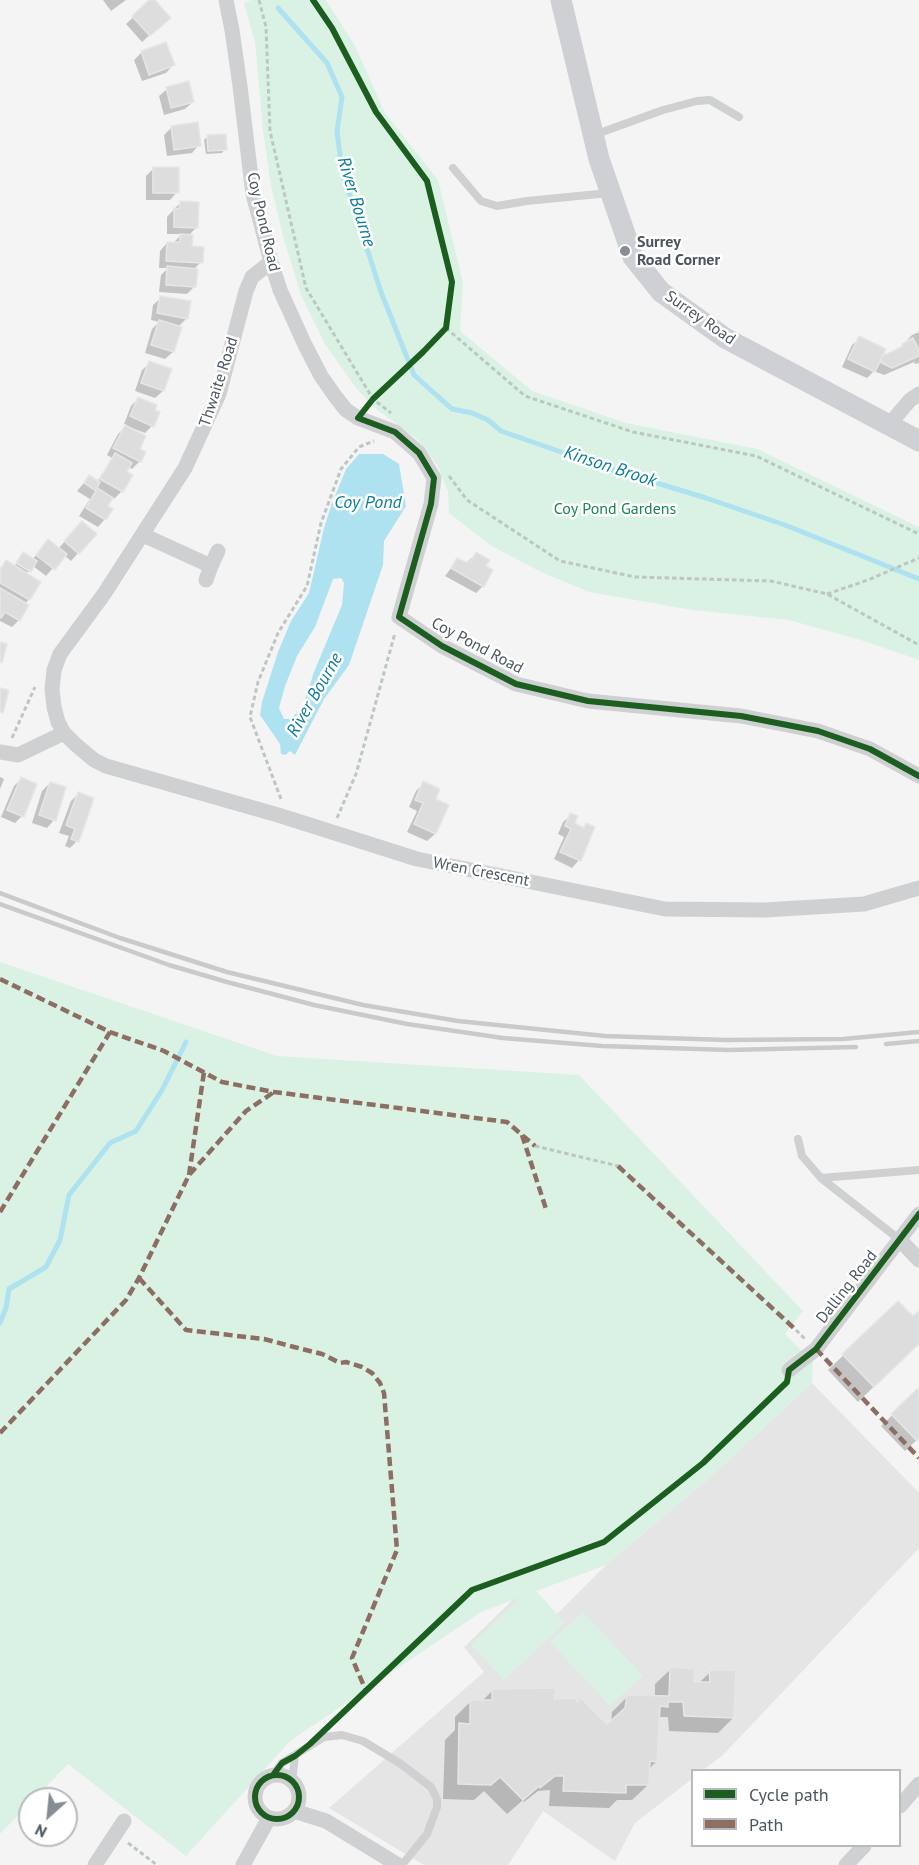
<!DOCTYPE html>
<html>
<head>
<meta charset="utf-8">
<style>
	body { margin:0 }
	#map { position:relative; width:919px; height:1865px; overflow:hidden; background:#f4f4f4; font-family:"PT Sans",sans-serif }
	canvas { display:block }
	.legend { position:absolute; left:691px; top:1769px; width:210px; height:78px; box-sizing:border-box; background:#fff; border:2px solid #b7bbc0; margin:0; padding:8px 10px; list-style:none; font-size:18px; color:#4a5661 }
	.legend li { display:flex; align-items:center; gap:12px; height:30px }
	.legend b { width:30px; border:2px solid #b7bbc0 }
	.north { position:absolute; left:18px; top:1787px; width:60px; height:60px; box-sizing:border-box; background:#fff; border:2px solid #b7bbc0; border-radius:50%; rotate:207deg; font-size:16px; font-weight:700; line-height:24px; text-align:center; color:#4a5661 }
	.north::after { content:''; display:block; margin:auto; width:21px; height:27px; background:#868d94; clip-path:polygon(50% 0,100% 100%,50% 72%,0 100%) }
</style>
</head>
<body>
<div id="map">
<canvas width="919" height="1865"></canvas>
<ul class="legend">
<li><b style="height:8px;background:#1b5e20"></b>Cycle path</li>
<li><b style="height:8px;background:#8d6e63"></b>Path</li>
</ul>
<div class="north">N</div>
</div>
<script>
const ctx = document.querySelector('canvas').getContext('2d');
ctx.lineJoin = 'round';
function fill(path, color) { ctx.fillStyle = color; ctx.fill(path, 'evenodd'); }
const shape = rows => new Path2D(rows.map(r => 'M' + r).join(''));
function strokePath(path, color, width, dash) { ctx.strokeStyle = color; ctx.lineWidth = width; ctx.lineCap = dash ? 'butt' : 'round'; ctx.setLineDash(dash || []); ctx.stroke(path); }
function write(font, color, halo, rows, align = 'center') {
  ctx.font = font + ' "PT Sans",sans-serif'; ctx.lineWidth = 5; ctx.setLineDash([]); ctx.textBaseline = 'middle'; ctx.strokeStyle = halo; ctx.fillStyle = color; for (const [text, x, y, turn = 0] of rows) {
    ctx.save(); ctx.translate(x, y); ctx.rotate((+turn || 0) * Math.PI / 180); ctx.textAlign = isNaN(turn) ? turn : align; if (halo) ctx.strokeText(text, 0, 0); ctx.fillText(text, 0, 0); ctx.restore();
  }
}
fill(shape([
	[812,1383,919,1493,919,1548,722,1756,703,1770,692,1770,692,1779,635,1823,615,1861,543,1811,508,1865,424,1865,329,1808,484,1672,464,1647,526,1587,555,1616,606,1565,709,1478]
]), '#e6e5e6');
fill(shape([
	[251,0,326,0,355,46,385,113,438,180,463,283,460,331,532,391,626,423,757,449,919,527,919,660,864,641,789,620,693,610,589,592,541,572,490,545,449,513,448,492,438,466,417,439,375,408,356,388,325,344,301,295,283,236,271,186,263,130,255,42,244,3],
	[0,962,277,1056,579,1075,803,1311,785,1334,813,1362,812,1383,709,1478,606,1565,536,1591,565,1623,504,1680,471,1645,521,1597,481,1612,290,1741,186,1856,68,1764,34,1799,30,1799,30,1803,0,1834],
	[583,1612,643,1676,610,1706,550,1642]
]), '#d9f2e3');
fill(shape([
	[359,454,383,454,399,464,406,506,384,541,383,565,349,665,324,699,295,755,290,751,285,755,281,754,280,744,260,715,262,702,278,652,291,621,309,593,324,528,331,506,346,469],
	[341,578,344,583,342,605,314,672,303,706,291,719,284,719,279,708,285,686,297,656,315,627,333,579]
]), '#aee2f0');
fill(shape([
	[103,0,126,0,111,11],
	[152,0,161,25,142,42,126,24],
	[142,52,173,65,166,73,142,81,134,60],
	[167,89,193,102,185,109,164,115,159,96],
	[171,128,199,145,192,153,167,156,164,135],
	[208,136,225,149,222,153,206,154,204,140],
	[154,168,177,192,170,200,146,200,146,176],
	[180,203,197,227,188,236,190,248,201,262,193,270,195,286,187,294,159,292,161,275,168,268,159,268,160,251,167,243,173,243,182,234,167,234,167,217],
	[161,298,187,318,178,327,180,328,173,352,165,359,145,353,152,329,159,322,151,320,153,305],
	[919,332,919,363,915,364,914,362,884,375,874,371,867,378,842,367,852,345,860,338,882,355,888,356,897,351,912,335],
	[150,363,170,370,163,391,155,398,135,391,142,370],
	[139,398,152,426,145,433,132,428,131,430,138,449,144,453,140,461,132,469,128,467,122,491,114,499,112,497,106,507,105,519,98,527,79,516,90,499,77,491,89,477,97,482,112,458,107,455,118,434,127,425,124,424,131,406],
	[75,530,95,534,71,561,64,555,46,576,33,566,26,574,29,599,25,604,19,620,12,627,0,621,0,568,6,562,14,567,20,557,32,560,48,541,58,549],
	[476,554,484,567,483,586,476,593,445,576,458,559,465,564],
	[0,777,4,779,0,789],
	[21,779,22,816,15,823,1,817,14,786],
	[50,783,54,820,47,828,32,823,42,791],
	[424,783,434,800,447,806,435,834,427,841,407,832,417,811,409,807,416,791],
	[78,794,77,841,70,848,65,846,69,836,59,833,71,801],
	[571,815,573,824,583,829,587,825,579,860,572,868,554,859,564,837,558,834,563,822],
	[898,1303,913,1318,919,1312,919,1343,858,1402,828,1370],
	[919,1389,919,1438,905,1451,881,1426],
	[671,1669,693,1684,698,1684,710,1672,733,1718,718,1733,669,1731,668,1717,658,1717,656,1762,648,1770,648,1785,632,1800,617,1800,609,1808,549,1806,550,1790,538,1791,524,1802,523,1800,507,1814,484,1791,474,1800,443,1799,445,1740,455,1730,455,1717,470,1702,481,1702,493,1690,577,1704,607,1726,611,1723,612,1712,628,1696,655,1697,655,1684]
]), '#0003');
strokePath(shape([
	[278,8,327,63,342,97,337,131,342,171,381,292,414,375,452,409,472,413,488,420,501,431,604,467,706,498,785,525,919,579],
	[0,1323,6,1308,9,1289,46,1267,60,1240,69,1195,110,1143,136,1131,162,1090,186,1042]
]), '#aee2f0', 5);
const building = shape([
	[149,0,155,0,171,18,150,36,132,16,149,0],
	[166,42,175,65,149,75,141,51,166,42],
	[189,81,194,102,171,108,166,87,189,81],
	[198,122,201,146,174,150,171,126,198,122],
	[226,134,227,150,208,151,207,135,226,134],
	[153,167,179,167,179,193,153,193,153,167],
	[180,201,199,202,198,228,174,227,174,208,179,209,180,201],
	[180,234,193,235,192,246,204,247,203,263,166,261,167,242,180,242,180,234],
	[167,266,198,269,196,287,166,285,167,266],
	[160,296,191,301,188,319,157,313,160,296],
	[159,320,182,327,174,352,151,345,159,320],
	[859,336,886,349,875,372,848,359,859,336],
	[913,338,919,350,919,356,892,368,880,362,884,354,887,354,903,346,902,344,913,338],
	[149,361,172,369,164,391,141,383,149,361],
	[138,397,157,405,155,410,160,412,154,427,130,416,138,397],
	[125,425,146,436,140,449,146,452,141,462,113,448,125,425],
	[115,453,132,463,127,472,133,475,123,492,100,479,115,453],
	[89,475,100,482,97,488,113,498,108,506,113,509,106,520,86,508,96,491,84,483,89,475],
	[82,521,97,534,79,554,64,541,82,521],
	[48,539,67,554,55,570,36,555,48,539],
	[23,552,37,561,31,572,16,563,23,552],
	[476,552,490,560,486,566,493,570,484,587,451,568,457,558,465,562,471,561,476,552],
	[6,560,41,582,30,600,0,583,0,570,6,560],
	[0,588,29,605,20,621,5,612,1,618,0,617,0,588],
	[0,642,7,644,2,663,0,662,0,642],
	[0,688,9,690,3,713,0,712,0,688],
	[21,777,37,784,24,817,7,810,21,777],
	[423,781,440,789,436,799,449,805,436,834,414,824,423,803,415,800,423,781],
	[50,782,66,787,56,821,39,815,50,782],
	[78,792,94,798,79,842,71,839,75,829,66,825,78,792],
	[570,813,578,816,575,823,584,828,586,823,595,827,581,861,560,852,571,829,565,826,570,813],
	[898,1301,913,1316,919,1310,919,1344,874,1387,842,1354,898,1301],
	[919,1387,919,1439,917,1441,891,1414,919,1387],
	[670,1667,695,1669,694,1682,710,1682,709,1670,736,1670,734,1718,684,1716,683,1702,668,1702,668,1707,660,1706,657,1762,650,1761,649,1785,626,1785,626,1793,563,1791,564,1776,555,1776,540,1788,539,1786,523,1800,500,1777,491,1785,458,1784,459,1723,470,1724,470,1700,492,1700,492,1689,556,1688,554,1699,575,1698,577,1702,581,1698,607,1724,625,1708,627,1695,669,1696,670,1667]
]);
fill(building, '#ddddde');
strokePath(building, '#e5e6e7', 1.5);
strokePath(shape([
	[259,0,266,27,270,131,306,288,373,399,391,413],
	[446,328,525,396,633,432,756,456,919,534],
	[449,476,467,500,560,561,635,577,771,581,827,594,919,645],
	[827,594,868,580,919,558],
	[12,738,35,687],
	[281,799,250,717,258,682,278,633,307,586,321,523,341,469,359,447,374,441],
	[337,818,356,774,395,633],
	[535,1146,618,1166],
	[796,1330,805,1339],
	[128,1843,157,1865]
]), '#bcc7c4', 3, [4.5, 3]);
strokePath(shape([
	[594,135,663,110,697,101,710,100,739,117],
	[453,168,481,201,497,206,527,201,609,193],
	[798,1139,802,1156,821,1178,900,1240],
	[821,1178,919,1170],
	[273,1775,282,1763,324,1737,342,1735,363,1741,401,1764,431,1787,437,1799,437,1807,427,1834,402,1865],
	[292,1781,295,1756]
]), '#ced0d2', 8);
strokePath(shape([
	[226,0,232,30,240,86,253,194,271,262,280,290,305,345,321,376,335,396,346,410,358,418,395,432,419,453,434,478,431,504,399,617,442,646,516,684,588,701,741,716,818,731,870,749,919,776],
	[271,262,252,277,246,291,219,394,185,468,104,594,60,654,54,670,52,689,54,707,58,722,64,733,75,744,94,760,106,766,278,815,417,859,665,909,765,910,864,904,919,888],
	[889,425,910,400,919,394],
	[143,535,211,566,206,580],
	[211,566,218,551],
	[0,752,18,755,64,733],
	[900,1240,919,1260],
	[789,1370,816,1349,919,1214],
	'255 1797a22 22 0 1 1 44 0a22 22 0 1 1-44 0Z',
	[900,1806,919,1784],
	[294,1811,326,1821,398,1865],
	[95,1865,124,1821],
	[243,1865,269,1818],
	[846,1865,864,1846]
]), '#ced0d2', 15);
strokePath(shape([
	[561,0,599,159,633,257,661,292,725,338,919,441]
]), '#ced0d4', 21);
strokePath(shape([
	[0,893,120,938,227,972,363,1005,458,1021,605,1036,726,1040,843,1039,919,1032],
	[0,904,169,965,227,982,314,1005,407,1024,503,1038,602,1046,729,1050,856,1047],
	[886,1044,919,1041]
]), '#c9cacc', 4.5);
strokePath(shape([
	[0,979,110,1032,164,1051,222,1082,274,1092,507,1122,535,1146],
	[522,1135,547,1212],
	[618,1166,796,1330],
	[189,1175,204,1072],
	[0,1212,110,1032],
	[139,1278,186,1330,264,1339,294,1347,322,1354,340,1363,346,1362,362,1367,372,1373,380,1383,384,1393,397,1550,352,1658,366,1691],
	[816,1349,919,1458],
	[0,1433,126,1300,139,1278,189,1175,246,1111,274,1092]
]), '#8d6e63', 4.5, [9, 4.5]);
strokePath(shape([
	[313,0,332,28,376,112,427,181,452,282,446,328,423,352,373,399,358,418,395,432,419,453,434,478,431,504,399,617,442,646,516,684,588,701,741,716,818,731,870,749,919,776],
	'255 1797a22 22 0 1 1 44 0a22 22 0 1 1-44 0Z',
	[273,1775,282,1763,295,1756,310,1744,472,1590,604,1542,703,1463,787,1382,789,1370,816,1349,919,1214]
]), '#1b5e20', 6);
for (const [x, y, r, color] of [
	[625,251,6,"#868d94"]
]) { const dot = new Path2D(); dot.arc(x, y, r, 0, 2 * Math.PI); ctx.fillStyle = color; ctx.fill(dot); strokePath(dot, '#fff', 2); }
write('16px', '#4a5661', '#fff', [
	["Coy Pond Road",263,222,77],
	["Surrey Road",700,318,35],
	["Thwaite Road",219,382,-72],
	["Coy Pond Road",477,646,28],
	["Wren Crescent",481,872,11],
	["Dalling Road",847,1287,-52]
]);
write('bold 16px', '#4a5661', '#fff', [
	["Surrey",637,242],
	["Road Corner",637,260]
], 'left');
write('16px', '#17864f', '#fff', [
	["Coy Pond Gardens",615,509]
]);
write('italic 18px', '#0c7c9b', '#fff', [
	["River Bourne",356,202,73],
	["Kinson Brook",610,467,18],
	["Coy Pond",368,503],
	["River Bourne",315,695,-60]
]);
</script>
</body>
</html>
